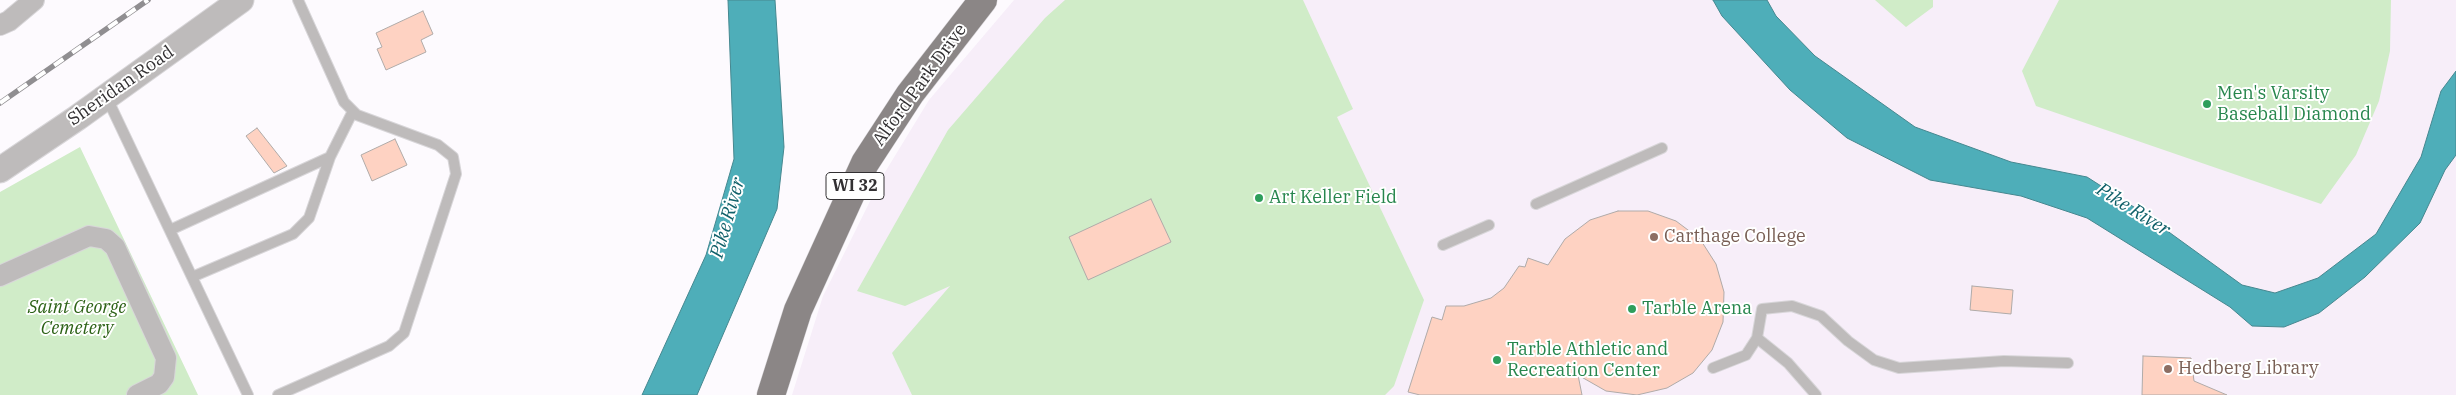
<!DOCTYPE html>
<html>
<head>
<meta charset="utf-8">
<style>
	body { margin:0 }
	canvas { display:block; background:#fdfafe }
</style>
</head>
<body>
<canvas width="2456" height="395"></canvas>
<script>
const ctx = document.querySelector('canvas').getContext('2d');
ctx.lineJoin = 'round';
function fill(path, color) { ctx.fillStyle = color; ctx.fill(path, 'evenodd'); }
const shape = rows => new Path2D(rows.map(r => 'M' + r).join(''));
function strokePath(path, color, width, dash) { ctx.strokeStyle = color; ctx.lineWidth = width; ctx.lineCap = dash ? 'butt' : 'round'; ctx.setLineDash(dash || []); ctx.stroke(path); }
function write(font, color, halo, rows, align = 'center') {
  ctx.font = font + ' "IBM Plex Serif",serif'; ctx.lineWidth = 4; ctx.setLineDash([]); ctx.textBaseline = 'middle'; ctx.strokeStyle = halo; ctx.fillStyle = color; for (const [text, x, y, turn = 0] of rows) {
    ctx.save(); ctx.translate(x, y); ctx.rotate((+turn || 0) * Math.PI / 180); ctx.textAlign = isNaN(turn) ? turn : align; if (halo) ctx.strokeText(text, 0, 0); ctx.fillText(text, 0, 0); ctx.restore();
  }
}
fill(shape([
	[1014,0,2456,0,2456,395,792,395,823,296,882,177,929,100]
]), '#f7eef9');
fill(shape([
	[1065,0,1303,0,1353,109,1337,117,1424,300,1394,386,1385,395,912,395,892,353,950,286,905,306,857,291,948,130,1045,18],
	[1875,0,1933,0,1933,7,1906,27],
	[2059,0,2391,0,2390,51,2379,101,2356,155,2321,204,2036,106,2022,71],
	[80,147,198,395,0,395,0,192]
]), '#d0ecc8');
const water = shape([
	[728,0,775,0,784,147,777,209,697,395,642,395,706,255,734,159,728,0],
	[1713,0,1767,0,1776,16,1815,56,1915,127,2011,162,2087,177,2137,209,2242,285,2275,293,2318,278,2376,234,2421,157,2441,91,2456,71,2456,155,2445,170,2420,223,2365,277,2319,313,2284,327,2252,326,2230,307,2087,218,2021,196,1930,180,1847,138,1790,90,1722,16,1713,0]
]);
fill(water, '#4eaeb9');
strokePath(water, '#468890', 1);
const building = shape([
	[423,11,433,34,421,40,426,52,386,70,377,49,382,47,376,33,423,11],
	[257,128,287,166,274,173,246,136,257,128],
	[395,139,407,165,372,181,361,155,395,139],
	[1151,199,1171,242,1088,280,1069,237,1151,199],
	[1618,211,1648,211,1676,221,1700,239,1716,264,1724,292,1723,322,1712,350,1693,373,1667,388,1637,395,1606,391,1578,375,1582,395,1420,395,1408,392,1432,317,1442,320,1446,306,1464,306,1491,298,1504,288,1519,266,1525,267,1528,258,1548,265,1565,239,1590,220,1618,211],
	[1972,286,2013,290,2011,314,1970,310,1972,286],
	[2143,356,2191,358,2194,381,2227,395,2142,395,2143,356]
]);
fill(building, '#fed2c2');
strokePath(building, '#b0aba9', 1);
const service = shape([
	[107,98,248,395],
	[1536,204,1662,148],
	[170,230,330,157,353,111],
	[1443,245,1489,225],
	[192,277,293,234,309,218,330,157],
	[1757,338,1788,363,1816,395],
	[1713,368,1746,355,1757,338,1762,309,1792,306,1821,316,1848,341,1874,360,1899,368,2004,361,2068,363],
	[278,395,389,346,404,333,456,174,453,157,438,145,357,115,344,102,298,0]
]);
const minor = shape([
	[0,25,9,21,34,0],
	[0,276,89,236,106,239,115,247,166,358,164,377,159,384,137,395]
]);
const tertiary = shape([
	[0,170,77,118,241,0]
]);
const primary = shape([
	[771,395,798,310,865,163,910,94,983,0]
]);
strokePath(service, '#d8d6d9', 12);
strokePath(minor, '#d8d6d9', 22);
strokePath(tertiary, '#d8d6d9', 27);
strokePath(primary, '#d8d6d9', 29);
strokePath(service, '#bebbbb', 10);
strokePath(minor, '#bebbbb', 20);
strokePath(tertiary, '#bebbbb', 25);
strokePath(primary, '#8b8686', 28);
const rail = shape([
	[0,103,148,0]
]);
strokePath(rail, '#908e91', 5.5);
strokePath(rail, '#fff', 4, [11]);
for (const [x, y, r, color] of [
	[2207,104,5,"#2e9e5b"],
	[1259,198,5,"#2e9e5b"],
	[1654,237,5,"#8d6e63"],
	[1632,309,5,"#2e9e5b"],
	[1497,360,5,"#2e9e5b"],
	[2168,369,5,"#8d6e63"]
]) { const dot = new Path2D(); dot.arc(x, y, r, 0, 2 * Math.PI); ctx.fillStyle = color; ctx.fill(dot); strokePath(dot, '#fff', 2); }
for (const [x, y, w] of [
	[855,186,58]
]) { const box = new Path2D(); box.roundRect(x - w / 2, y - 13.5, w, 27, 4); ctx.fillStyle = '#fff'; ctx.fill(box); strokePath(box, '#323032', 1); }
write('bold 16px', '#323032', null, [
	["WI 32",855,186]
]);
write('18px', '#323032', '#fff', [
	["Alford Park Drive",920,85,-54],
	["Sheridan Road",121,86,-35]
]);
write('18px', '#27864d', '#fff', [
	["Men's Varsity",2217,94],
	["Baseball Diamond",2217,115],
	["Art Keller Field",1269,198],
	["Tarble Arena",1642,309],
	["Tarble Athletic and",1507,350],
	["Recreation Center",1507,371]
], 'left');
write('18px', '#785e54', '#fff', [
	["Carthage College",1664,237],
	["Hedberg Library",2178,369]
], 'left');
write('italic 18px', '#2b6115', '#fff', [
	["Saint George",77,308],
	["Cemetery",77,329]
]);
write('italic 19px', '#0f6069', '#fff', [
	["Pike River",2133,210,32],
	["Pike River",728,218,-74]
]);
</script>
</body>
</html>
